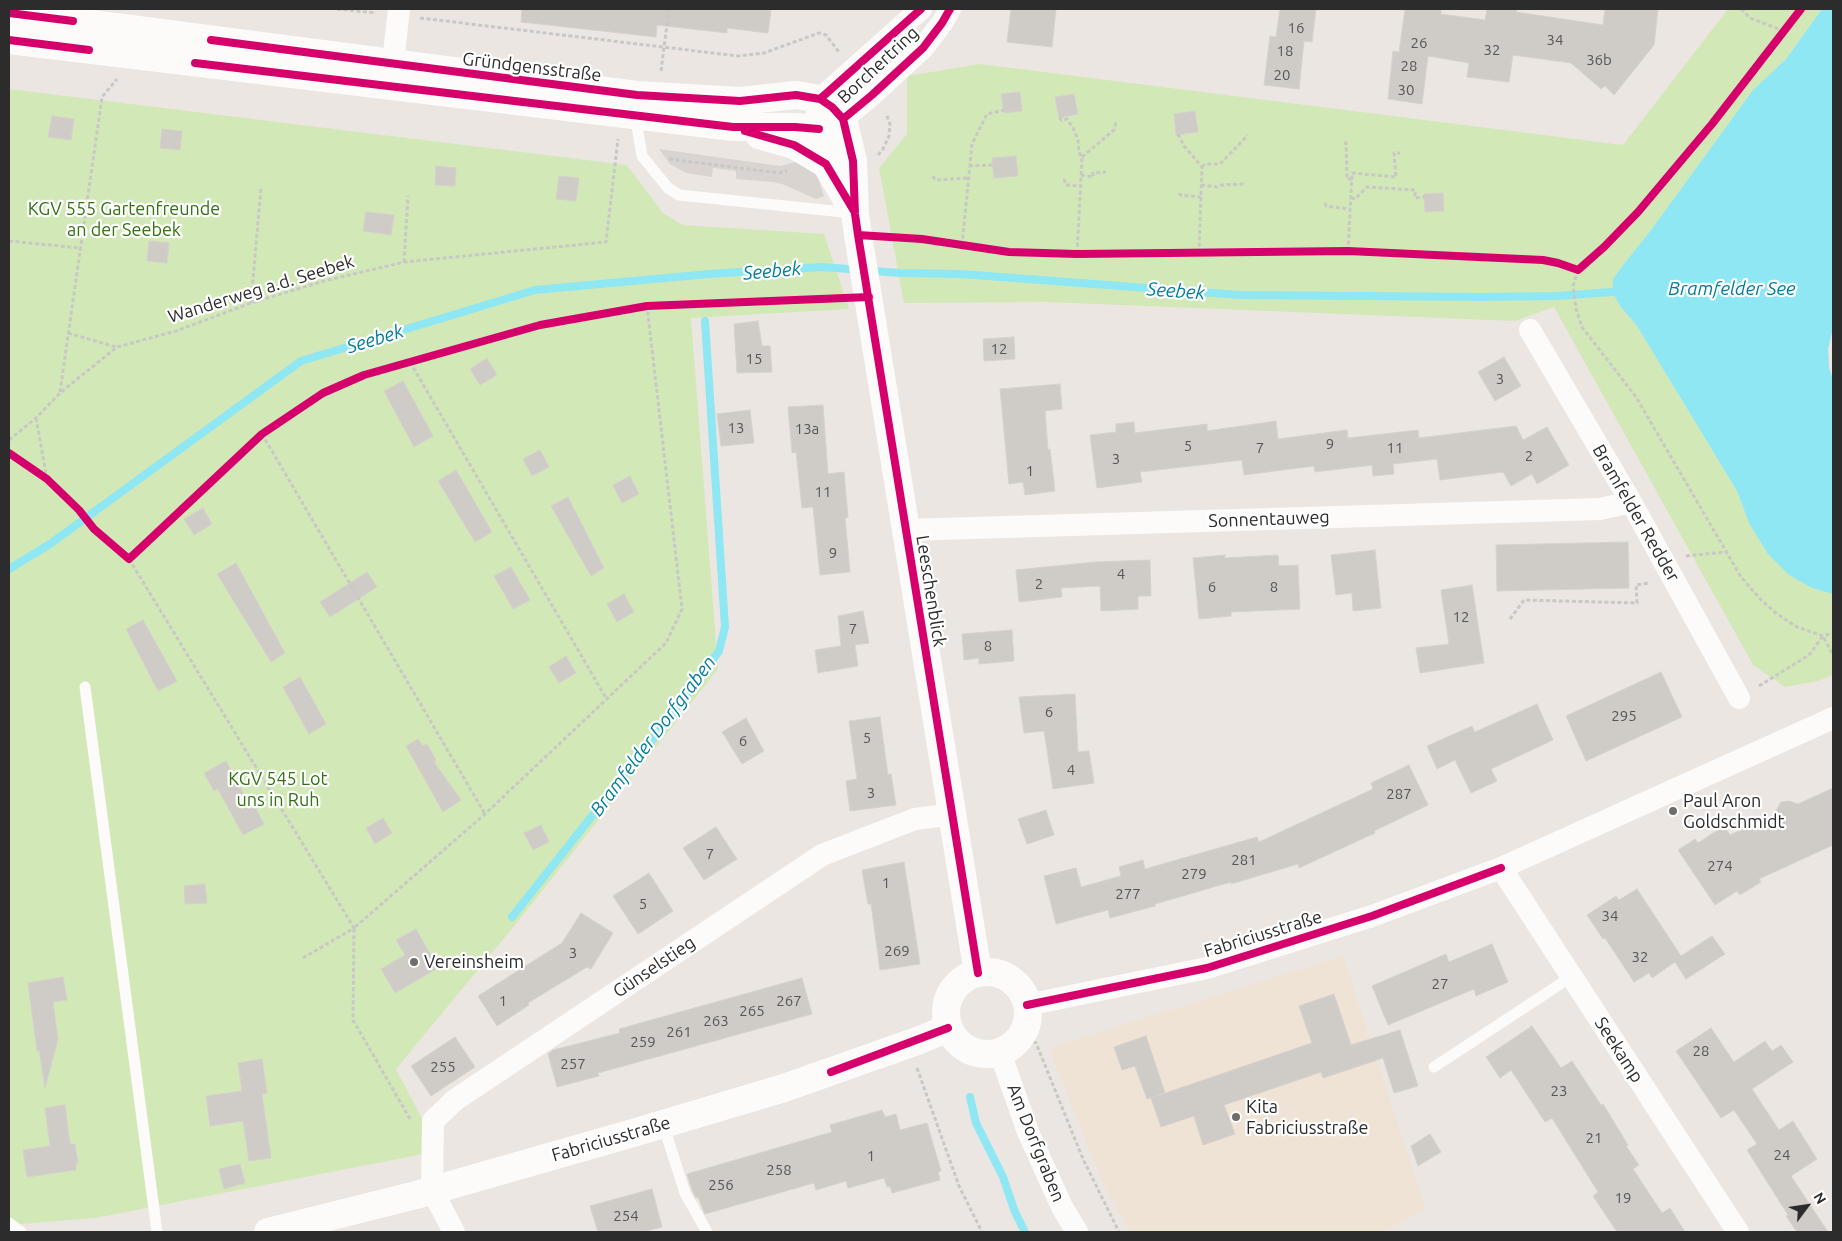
<!DOCTYPE html>
<html>
<head>
<meta charset="utf-8">
<style>
	body { margin:0 }
	#map { position:relative; width:1842px; height:1241px; overflow:hidden; background:#ebe6e1; font-family:Ubuntu,sans-serif }
	canvas { display:block }
	.frame { position:absolute; inset:0; border:10px solid #2c2c2c; pointer-events:none }
	.north { position:absolute; left:1782px; top:1181px; width:50px; height:50px; -webkit-text-stroke:4px #fff; paint-order:stroke; rotate:59deg; font-size:14px; font-weight:700; line-height:20px; text-align:center; color:#2c2c2c }
	.north::after { content:''; display:block; margin:auto; width:18px; height:22px; background:#2c2c2c; clip-path:polygon(50% 0,100% 100%,50% 72%,0 100%) }
</style>
</head>
<body>
<div id="map">
<canvas width="1842" height="1241"></canvas>
<div class="frame"></div>
<div class="north">N</div>
</div>
<script>
const ctx = document.querySelector('canvas').getContext('2d');
ctx.lineJoin = 'round';
function fill(path, color) { ctx.fillStyle = color; ctx.fill(path, 'evenodd'); }
const shape = rows => new Path2D(rows.map(r => 'M' + r).join(''));
function strokePath(path, color, width, dash) { ctx.strokeStyle = color; ctx.lineWidth = width; ctx.lineCap = dash ? 'butt' : 'round'; ctx.setLineDash(dash || []); ctx.stroke(path); }
function write(font, color, halo, rows, align = 'center') {
  ctx.font = font + ' Ubuntu,sans-serif'; ctx.lineWidth = 4.5; ctx.setLineDash([]); ctx.textBaseline = 'middle'; ctx.strokeStyle = halo; ctx.fillStyle = color; for (const [text, x, y, turn = 0] of rows) {
    ctx.save(); ctx.translate(x, y); ctx.rotate((+turn || 0) * Math.PI / 180); ctx.textAlign = isNaN(turn) ? turn : align; if (halo) ctx.strokeText(text, 0, 0); ctx.fillText(text, 0, 0); ctx.restore();
  }
}
fill(shape([
	[1343,956,1426,1209,1384,1232,1131,1232,1104,1186,1049,1048]
]), '#efe3d5');
fill(shape([
	[1728,9,1822,9,1786,59,1753,90,1651,230,1613,279,1621,307,1637,326,1737,491,1749,523,1812,588,1833,594,1833,675,1818,681,1785,687,1753,665,1554,307,1515,321,1047,302,904,303,879,168,907,134,907,76,980,64,1623,145],
	[9,89,627,165,663,213,683,225,824,234,849,309,691,318,718,669,515,925,396,1069,439,1151,95,1218,9,1225]
]), '#d2e9b7');
fill(shape([
	[659,149,780,166,803,160,816,172,824,196,816,199,782,184,773,182,736,179,736,171,713,168,712,177,686,173,670,164]
]), '#d9d4d0');
fill(shape([
	[1822,9,1833,9,1833,328,1828,349,1829,367,1833,380,1833,594,1812,588,1789,575,1768,554,1749,523,1737,491,1637,326,1621,307,1612,292,1613,279,1620,269,1651,230,1753,90,1786,59]
]), '#8ee7f3');
strokePath(shape([
	[9,569,50,544,301,361,535,290,709,274,822,267,900,273,961,274,1240,295,1481,297,1558,296,1612,292],
	[512,917,668,720,719,651,725,627,705,321],
	[970,1097,976,1123,1003,1177,1015,1212,1025,1232]
]), '#8ee7f3', 8);
const building = shape([
	[522,9,766,9,766,10,771,11,768,33,727,28,727,33,657,25,656,37,521,22,522,9],
	[1011,9,1056,9,1052,47,1007,42,1011,9],
	[1280,9,1316,9,1312,42,1304,41,1299,89,1264,85,1270,36,1276,37,1280,9],
	[1405,9,1441,9,1441,14,1485,20,1487,9,1517,9,1516,12,1603,25,1605,9,1658,9,1654,45,1614,95,1605,86,1601,89,1571,63,1513,55,1509,82,1467,77,1469,63,1428,56,1422,104,1388,99,1393,51,1399,52,1405,9],
	[1020,92,1022,111,1004,113,1001,94,1020,92],
	[1074,94,1078,114,1059,118,1055,97,1074,94],
	[1195,111,1198,132,1176,135,1174,114,1195,111],
	[52,116,74,119,71,140,48,137,52,116],
	[162,129,182,131,180,150,160,148,162,129],
	[1016,156,1018,176,994,178,992,158,1016,156],
	[436,166,456,168,455,186,435,185,436,166],
	[559,176,579,178,576,201,556,199,559,176],
	[1443,193,1444,211,1425,212,1424,194,1443,193],
	[366,212,394,215,391,235,363,231,366,212],
	[149,241,169,243,167,263,147,261,149,241],
	[758,321,762,346,770,346,772,372,737,373,734,324,758,321],
	[1014,337,1015,359,984,361,983,339,1014,337],
	[1504,357,1521,386,1495,401,1478,372,1504,357],
	[487,358,497,375,480,385,470,369,487,358],
	[403,381,433,436,414,447,384,391,403,381],
	[1060,384,1062,409,1045,411,1048,450,1050,449,1055,491,1025,495,1023,482,1009,484,1000,389,1060,384],
	[823,405,828,474,844,472,848,517,845,518,850,572,820,575,813,507,802,508,796,452,792,453,788,407,823,405],
	[750,410,754,443,721,446,717,414,750,410],
	[1276,421,1278,439,1347,430,1348,438,1418,430,1419,438,1516,426,1523,440,1547,427,1569,465,1537,484,1532,474,1511,486,1503,472,1440,480,1437,459,1393,464,1394,474,1373,476,1372,465,1315,472,1314,466,1244,475,1242,460,1140,472,1142,482,1097,488,1090,435,1116,432,1116,424,1134,422,1135,433,1207,424,1207,431,1276,421],
	[540,450,549,467,532,476,523,459,540,450],
	[456,470,492,532,475,542,438,481,456,470],
	[630,476,639,494,622,503,613,485,630,476],
	[568,497,604,568,591,576,551,506,568,497],
	[203,508,212,524,194,535,184,519,203,508],
	[1628,542,1629,588,1497,591,1496,545,1628,542],
	[1375,550,1381,608,1353,611,1352,593,1336,595,1331,555,1375,550],
	[1225,555,1225,558,1278,555,1279,566,1298,565,1300,609,1231,612,1231,616,1199,619,1193,558,1225,555],
	[1150,560,1151,596,1138,596,1138,609,1101,611,1100,586,1061,588,1062,597,1019,602,1016,570,1095,562,1150,560],
	[236,563,285,653,271,662,217,574,236,563],
	[511,567,530,600,513,609,494,576,511,567],
	[367,572,377,587,330,617,320,602,367,572],
	[1472,585,1484,663,1420,673,1416,648,1449,644,1441,590,1472,585],
	[624,594,634,612,617,622,607,604,624,594],
	[863,611,869,643,855,645,858,666,818,673,815,650,841,646,838,616,863,611],
	[143,620,177,681,158,691,126,629,143,620],
	[1012,630,1014,661,979,664,979,658,964,660,962,634,1012,630],
	[566,656,576,673,559,683,549,667,566,656],
	[1661,672,1682,717,1586,761,1566,716,1661,672],
	[300,677,326,724,309,734,283,687,300,677],
	[1075,694,1078,752,1089,751,1094,783,1053,789,1044,731,1024,733,1019,697,1075,694],
	[1537,704,1553,740,1491,769,1497,781,1471,793,1455,760,1437,769,1427,746,1472,726,1475,732,1537,704],
	[880,717,888,775,891,774,896,805,850,811,846,781,857,779,849,721,880,717],
	[746,718,764,751,742,764,722,732,746,718],
	[418,739,423,746,427,744,436,760,434,762,461,800,443,812,406,746,418,739],
	[226,761,252,809,255,807,264,824,243,835,218,789,214,791,204,773,226,761],
	[1409,765,1428,805,1374,831,1375,833,1299,868,1298,864,1231,884,1231,882,1155,904,1155,906,1110,918,1108,910,1056,924,1044,876,1076,868,1081,887,1121,876,1119,867,1143,860,1145,869,1257,837,1259,842,1373,789,1371,783,1409,765],
	[1833,788,1833,845,1759,879,1761,882,1740,895,1737,891,1715,905,1678,850,1695,839,1698,843,1724,826,1730,835,1773,816,1781,802,1789,801,1798,804,1833,788],
	[1046,810,1054,835,1027,844,1018,819,1046,810],
	[383,818,392,833,375,844,366,828,383,818],
	[541,825,549,842,533,850,524,833,541,825],
	[716,827,737,859,704,880,683,848,716,827],
	[904,862,920,964,880,970,871,904,868,904,862,870,904,862],
	[649,873,673,911,638,934,613,896,649,873],
	[205,884,207,903,185,904,184,886,205,884],
	[1637,889,1681,956,1712,936,1725,954,1686,979,1675,962,1652,978,1649,973,1634,982,1605,938,1603,939,1587,915,1616,896,1619,900,1637,889],
	[581,913,613,933,591,969,587,967,528,1003,529,1005,497,1026,478,996,562,943,581,913],
	[416,929,438,968,395,993,381,969,405,955,396,940,416,929],
	[1492,944,1508,982,1476,996,1474,989,1388,1025,1372,986,1446,954,1449,962,1492,944],
	[63,977,67,1000,53,1002,58,1039,45,1088,39,1050,37,1051,28,983,63,977],
	[802,978,812,1014,598,1073,599,1076,557,1087,548,1054,553,1050,620,1033,619,1029,802,978],
	[1334,994,1351,1045,1400,1030,1418,1086,1394,1093,1383,1058,1323,1078,1321,1072,1224,1105,1235,1134,1203,1145,1194,1116,1161,1127,1151,1098,1312,1043,1299,1006,1334,994],
	[1532,1026,1561,1068,1572,1061,1601,1105,1603,1104,1628,1145,1626,1146,1639,1165,1633,1169,1662,1213,1670,1208,1685,1232,1617,1232,1593,1196,1598,1192,1552,1118,1545,1122,1511,1070,1500,1078,1486,1057,1532,1026],
	[1711,1028,1734,1062,1765,1041,1772,1051,1781,1045,1793,1062,1752,1089,1779,1130,1793,1121,1817,1159,1791,1176,1828,1232,1797,1232,1786,1216,1788,1215,1747,1150,1757,1144,1734,1110,1721,1118,1676,1051,1711,1028],
	[1146,1036,1165,1093,1147,1099,1135,1066,1122,1070,1114,1047,1146,1036],
	[455,1037,475,1067,431,1096,411,1066,455,1037],
	[262,1059,267,1093,262,1094,271,1158,249,1161,243,1121,210,1126,206,1096,242,1091,238,1063,262,1059],
	[65,1105,70,1144,75,1144,78,1163,76,1163,76,1170,27,1177,23,1150,50,1146,45,1108,65,1105],
	[882,1110,885,1117,896,1114,900,1130,927,1123,941,1171,938,1172,940,1180,892,1193,890,1186,887,1187,884,1178,848,1188,846,1181,816,1190,814,1183,705,1214,698,1197,696,1198,692,1190,687,1174,832,1132,830,1125,882,1110],
	[1430,1134,1441,1152,1418,1166,1411,1146,1430,1134],
	[240,1164,245,1183,224,1189,219,1169,240,1164],
	[652,1189,662,1227,642,1232,598,1232,590,1206,652,1189]
]);
fill(building, '#cfccc8');
strokePath(building, '#d6d1cd', 1);
strokePath(shape([
	[337,9,376,13],
	[1741,9,1750,18,1784,31],
	[420,18,738,56,764,53,819,33,826,35,839,52],
	[661,71,669,9],
	[1060,117,1061,120,1067,119,1074,130,1078,140,1079,152,1082,158,1077,254],
	[1178,134,1184,146,1202,167,1199,252],
	[1344,143,1346,143,1347,179,1352,179],
	[878,155,883,149,889,136,890,124,886,113],
	[1082,157,1114,130,1116,122],
	[669,159,779,173,787,171],
	[969,166,993,165],
	[1202,167,1205,164,1220,164,1248,135],
	[1081,175,1093,177,1093,173,1106,172],
	[933,176,935,180,968,178],
	[1064,179,1066,185,1080,186],
	[1201,185,1217,187,1222,185,1244,184],
	[1180,193,1180,195,1201,197],
	[1351,198,1355,199,1367,187,1415,190,1415,198,1425,197],
	[1325,203,1326,206,1350,209],
	[884,237,922,239,1009,252,1077,254,1348,251,1543,260,1558,263,1578,270,1604,247,1638,212,1712,124,1801,9],
	[9,241,80,248],
	[962,245,972,144,987,114,1004,110],
	[1348,251,1352,173,1396,177,1394,153,1400,153],
	[404,262,408,196],
	[1578,270,1573,286,1576,309,1582,327,1636,397,1741,577,1761,600,1777,614,1797,627,1823,636,1833,633],
	[251,303,261,187],
	[68,333,116,347],
	[410,362,606,698],
	[60,392,102,97,117,79],
	[36,418,47,479],
	[262,434,485,814],
	[9,440,36,418,60,393,117,347,176,331,251,303,324,281,404,262,606,242,618,139],
	[9,453,47,479,79,510,94,529,129,559,262,434,323,393,364,375,540,325,647,306,842,298],
	[1686,556,1725,552],
	[129,559,354,928,303,958],
	[1510,619,1524,600,1637,603,1636,585,1649,583],
	[1759,686,1809,655,1823,636,1833,655],
	[1022,1035,1036,1043,1083,1159,1119,1232],
	[917,1068,959,1186,982,1232],
	[410,1119,353,1020,354,928,485,814,666,643,682,609,647,306]
]), '#c8c8c7', 3, [4, 2.5]);
strokePath(shape([
	[635,114,642,156,668,188,679,195,853,213],
	[85,687,157,1232],
	[1434,1067,1571,977],
	[663,1124,685,1193,707,1232],
	[9,1223,21,1232]
]), '#fcfbfa', 11);
strokePath(shape([
	[391,80,399,9],
	[820,99,921,9],
	[843,119,872,95,923,48,942,23,950,9],
	[1530,330,1631,502,1739,698],
	[906,530,1600,509,1631,502],
	[1501,868,1738,1232],
	[1027,1005,1207,968,1372,916,1501,868,1833,718],
	[1000,1052,1028,1132,1062,1207,1077,1232],
	[454,1232,432,1190,433,1121,455,1100,822,855,915,819,953,814]
]), '#fcfbfa', 22);
strokePath(shape([
	[9,13,637,95,740,101,796,95,820,99,832,107,843,119,853,161,855,214,858,235,978,973],
	[9,40,733,127,795,127,819,129,843,119],
	[820,111,819,129,826,164,854,212],
	[759,135,794,145,826,164],
	'946 1013a41 41 0 1 1 82 0a41 41 0 1 1-82 0Z',
	[268,1232,416,1195,633,1133,784,1088,920,1040,948,1028]
]), '#fcfbfa', 28);
strokePath(shape([
	[9,13,73,21],
	[9,40,89,50],
	[211,40,637,95,740,101,796,95,820,99,832,107,843,119,853,161,855,214,858,235,978,973],
	[195,63,733,127,795,127,819,129],
	[820,99,921,9],
	[843,119,872,95,923,48,942,23,950,9],
	[745,131,794,145,826,164,854,211],
	[858,235,922,239,1009,252,1077,254,1348,251,1543,260,1558,263,1578,270,1604,247,1638,212,1712,124,1801,9],
	[9,453,47,479,79,510,94,529,129,559,262,434,323,393,364,375,540,325,647,306,869,297],
	[1027,1005,1207,968,1372,916,1501,868],
	[831,1072,948,1028]
]), '#d6006c', 8);
for (const [x, y, r, color] of [
	[1673,811,5,"#6f6d6b"],
	[414,962,5,"#6f6d6b"],
	[1236,1117,5,"#6f6d6b"]
]) { const dot = new Path2D(); dot.arc(x, y, r, 0, 2 * Math.PI); ctx.fillStyle = color; ctx.fill(dot); strokePath(dot, '#fff', 2); }
write('15px', '#565655', null, [
	["16",1296,28],
	["34",1555,40],
	["26",1419,43],
	["32",1492,50],
	["18",1285,51],
	["36b",1599,60],
	["28",1409,66],
	["20",1282,75],
	["30",1406,90],
	["12",999,349],
	["15",754,359],
	["3",1500,379],
	["13",736,428],
	["13a",807,429],
	["9",1330,444],
	["5",1188,446],
	["7",1260,448],
	["11",1395,448],
	["2",1529,456],
	["3",1116,459],
	["1",1030,471],
	["11",823,492],
	["9",833,553],
	["4",1121,574],
	["2",1039,584],
	["6",1212,587],
	["8",1274,587],
	["12",1461,617],
	["7",853,629],
	["8",988,646],
	["6",1049,712],
	["295",1624,716],
	["5",867,738],
	["6",743,741],
	["4",1071,770],
	["3",871,793],
	["287",1399,794],
	["7",710,854],
	["281",1244,860],
	["274",1720,866],
	["279",1194,874],
	["1",886,883],
	["277",1128,894],
	["5",643,904],
	["34",1610,916],
	["269",897,951],
	["3",573,953],
	["32",1640,957],
	["27",1440,984],
	["1",503,1001],
	["267",789,1001],
	["265",752,1011],
	["263",716,1021],
	["261",679,1032],
	["259",643,1042],
	["28",1701,1051],
	["257",573,1064],
	["255",443,1067],
	["23",1559,1091],
	["21",1594,1138],
	["24",1782,1155],
	["1",871,1156],
	["258",779,1170],
	["256",721,1185],
	["19",1623,1198],
	["254",626,1216]
]);
write('18px', '#2c2c2c', '#fff', [
	["Borchertring",878,65,-43],
	["Gründgensstraße",532,67,7],
	["Wanderweg a.d. Seebek",261,289,-17],
	["Bramfelder Redder",1636,513,60],
	["Sonnentauweg",1269,519,-2],
	["Leeschenblick",931,591,81],
	["Fabriciusstraße",1263,934,-17],
	["Günselstieg",654,967,-34],
	["Seekamp",1619,1050,57],
	["Fabriciusstraße",611,1139,-16],
	["Am Dorfgraben",1036,1143,68]
]);
write('18px', '#337213', '#fff', [
	["KGV 555 Gartenfreunde",124,209],
	["an der Seebek",124,230],
	["KGV 545 Lot",278,779],
	["uns in Ruh",278,800]
]);
write('18px', '#2c2c2c', '#fff', [
	["Paul Aron",1683,801],
	["Goldschmidt",1683,822],
	["Vereinsheim",424,962],
	["Kita",1246,1107],
	["Fabriciusstraße",1246,1128]
], 'left');
write('italic 19px', '#027c9c', '#fff', [
	["Seebek",772,271,-5],
	["Bramfelder See",1732,289],
	["Seebek",1176,291,4],
	["Seebek",375,339,-17],
	["Bramfelder Dorfgraben",653,736,-53]
]);
</script>
</body>
</html>
